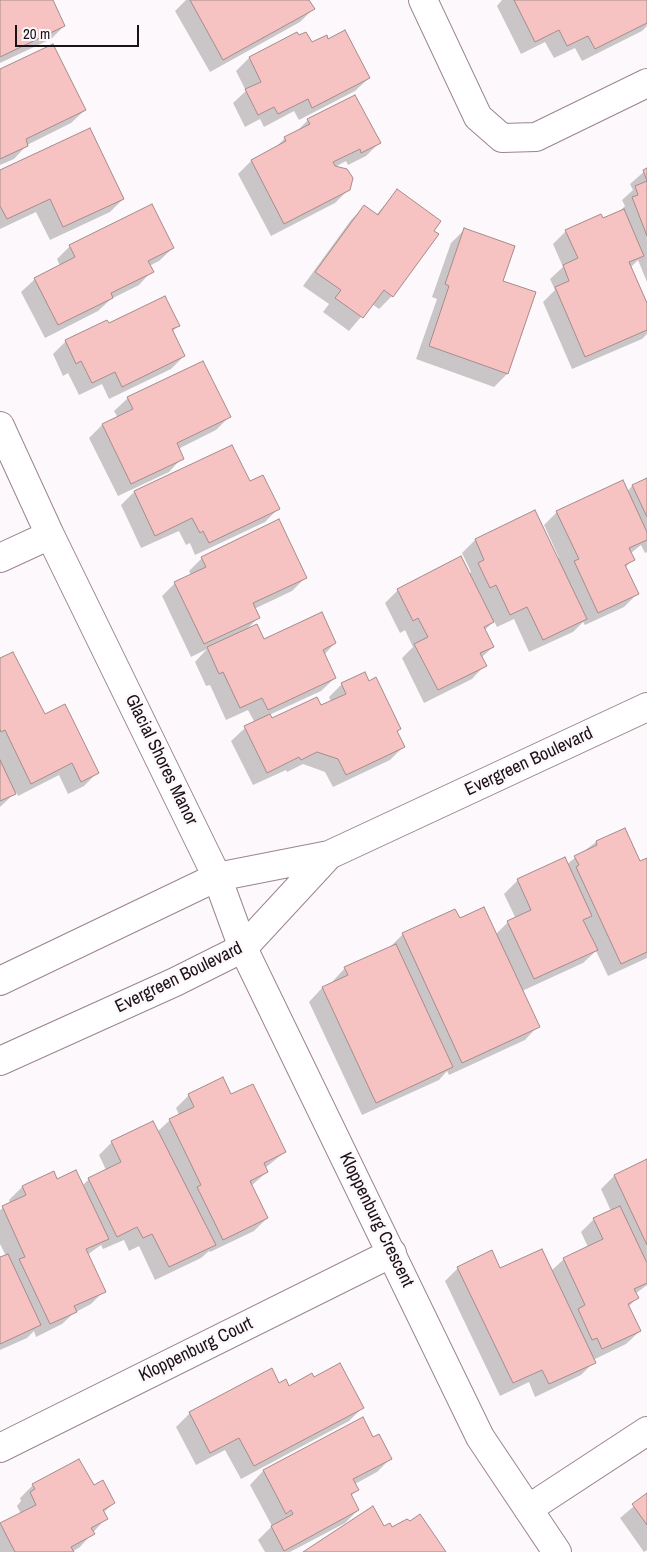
<!DOCTYPE html>
<html>
<head>
<meta charset="utf-8">
<style>
	body { margin:0 }
	#map { position:relative; width:647px; height:1552px; overflow:hidden; background:#fdf8fb; font-family:"Archivo Narrow",sans-serif }
	canvas { display:block }
	.scale { position:absolute; left:15px; top:25px; width:124px; height:22px; box-sizing:border-box; border:2px solid #1a1216; border-top:0; padding-left:6px; font-size:15px; line-height:18px; white-space:nowrap; color:#1a1216; -webkit-text-stroke:4px #fdf8fb; paint-order:stroke }
</style>
</head>
<body>
<div id="map">
<canvas width="647" height="1552"></canvas>
<div class="scale">20 m</div>
</div>
<script>
const ctx = document.querySelector('canvas').getContext('2d');
ctx.lineJoin = 'round';
function fill(path, color) { ctx.fillStyle = color; ctx.fill(path, 'evenodd'); }
const shape = rows => new Path2D(rows.map(r => 'M' + r).join(''));
function strokePath(path, color, width, dash) { ctx.strokeStyle = color; ctx.lineWidth = width; ctx.lineCap = dash ? 'butt' : 'round'; ctx.setLineDash(dash || []); ctx.stroke(path); }
function write(font, color, halo, rows, align = 'center') {
  ctx.font = font + ' "Archivo Narrow",sans-serif'; ctx.lineWidth = 5; ctx.setLineDash([]); ctx.textBaseline = 'middle'; ctx.strokeStyle = halo; ctx.fillStyle = color; for (const [text, x, y, turn = 0] of rows) {
    ctx.save(); ctx.translate(x, y); ctx.rotate((+turn || 0) * Math.PI / 180); ctx.textAlign = isNaN(turn) ? turn : align; if (halo) ctx.strokeText(text, 0, 0); ctx.fillText(text, 0, 0); ctx.restore();
  }
}
fill(shape([
	[0,0,52,0,64,26,51,39,0,63],
	[186,0,308,0,313,9,300,22,210,72,175,11],
	[502,0,647,0,647,26,642,31,582,61,575,48,554,58,545,42,521,54,497,6],
	[296,34,312,44,328,40,369,78,355,91,299,120,294,111,264,127,260,119,245,127,233,103,246,91,236,71,249,58],
	[0,70,85,110,71,123,27,145,14,159,0,165],
	[308,120,379,143,366,156,348,165,346,161,335,167,349,189,335,203,271,236,238,174,251,161,276,147,285,138,295,133],
	[647,169,647,282,638,260,630,268,647,306,647,334,642,339,572,369,543,302,555,290,550,279,563,267,553,244,566,231,602,220,619,212,625,206,622,200,633,190,630,184],
	[0,172,123,199,110,212,50,240,36,212,0,229],
	[397,191,392,296,379,309,372,304,349,331,323,312,329,304,303,286,351,220,364,207,376,215],
	[464,230,502,282,507,374,494,387,416,359,437,299,432,297,451,243],
	[70,246,173,248,159,261,149,266,152,271,139,285,111,299,98,311,45,338,21,292,35,279,60,266,57,259],
	[108,324,178,326,172,332,184,356,171,369,109,399,102,384,79,395,68,373,63,376,53,354,66,341],
	[203,362,229,417,216,430,178,449,182,458,169,472,118,496,89,438,102,425,118,418,114,411,128,398],
	[232,446,249,483,278,509,265,522,195,555,190,543,186,545,179,531,141,548,121,505,134,492],
	[647,479,647,552,645,553,641,545,631,553,633,559,625,568,637,594,624,607,585,625,583,622,573,632,529,652,514,619,497,627,494,621,485,630,493,647,481,658,485,665,472,679,424,703,402,658,413,647,405,630,400,633,385,603,398,590,469,574,471,572,462,553,475,540,534,512,557,559,559,558,544,525,557,512,627,492,632,486],
	[202,558,305,578,292,591,254,609,258,618,245,631,263,640,335,643,324,655,335,678,321,691,269,715,272,720,331,702,329,697,342,684,368,683,400,729,397,732,403,747,390,760,333,787,325,772,303,764,287,772,286,770,253,785,231,741,245,728,255,723,248,710,226,720,210,685,206,686,195,662,207,649,191,657,162,596,175,583,191,575,189,571],
	[0,659,44,716,98,772,84,786,68,794,59,775,18,796,16,792,0,807],
	[624,829,639,863,647,859,647,958,608,976,596,951,583,963,522,991,538,1026,525,1040,449,1075,447,1071,439,1080,362,1115,309,1002,322,988,333,984,332,982,345,968,389,948,403,934,459,920,495,935,508,922,516,919,504,894,518,880,564,859,567,864,596,842],
	[189,1095,230,1096,285,1152,265,1168,267,1172,251,1186,267,1218,254,1231,210,1252,209,1251,201,1258,155,1280,139,1246,129,1251,124,1240,103,1249,101,1245,87,1255,104,1291,91,1304,74,1313,62,1324,36,1337,34,1331,27,1338,0,1350,0,1259,6,1256,0,1244,0,1210,10,1203,9,1200,22,1187,53,1173,56,1181,82,1186,89,1179,106,1170,99,1155,112,1142,157,1132,170,1120,179,1115,176,1108],
	[647,1160,647,1285,635,1294,637,1298,628,1307,640,1331,626,1344,593,1360,594,1362,581,1375,535,1397,529,1382,500,1396,445,1281,458,1268,551,1271,564,1259,588,1247,581,1232,594,1219,611,1211,601,1189,614,1176],
	[271,1370,278,1384,288,1388,313,1379,362,1408,349,1421,241,1479,225,1450,196,1465,176,1427,190,1413],
	[362,1419,373,1439,390,1459,377,1472,355,1484,358,1489,350,1497,358,1510,345,1523,290,1552,265,1552,258,1540,272,1526,250,1485,263,1471],
	[33,1485,93,1487,114,1503,103,1513,106,1518,80,1547,72,1552,0,1552,0,1525,21,1514,17,1506,21,1501,20,1498],
	[647,1495,647,1550,644,1552,620,1518]
]), '#0003');
const building = shape([
	[0,0,53,0,65,26,0,57,0,0],
	[190,0,309,0,315,9,223,60,190,0],
	[514,0,647,0,647,23,595,49,588,36,567,46,559,30,535,42,514,0],
	[345,30,370,78,312,108,308,99,278,114,274,107,258,115,245,89,261,82,249,57,297,32,299,35,306,32,312,42,327,35,328,39,345,30],
	[53,44,86,110,26,139,28,146,0,159,0,69,53,44],
	[355,95,381,143,361,153,360,149,333,162,335,166,347,169,353,178,350,190,284,224,251,160,286,141,284,137,310,124,307,119,355,95],
	[90,128,124,199,63,227,50,199,7,219,0,206,0,170,90,128],
	[647,168,647,181,643,170,647,168],
	[647,181,647,236,632,197,638,195,635,186,647,181],
	[397,189,441,221,434,231,439,234,393,297,384,290,363,318,335,298,341,290,315,272,364,205,378,215,397,189],
	[152,204,174,248,148,261,154,272,111,293,113,298,58,325,34,278,75,257,69,245,152,204],
	[624,209,644,256,629,262,647,303,647,330,585,357,555,287,569,281,563,265,578,258,565,230,601,214,603,218,624,209],
	[464,228,515,246,503,281,536,292,508,374,429,346,449,286,445,284,464,228],
	[165,296,180,326,172,329,185,356,122,387,115,372,92,383,81,361,76,364,65,340,107,320,109,323,165,296],
	[203,361,231,417,177,443,184,459,131,484,102,424,133,409,127,397,203,361],
	[232,445,250,481,263,475,280,509,209,543,203,531,200,533,192,518,155,536,134,491,232,445],
	[647,478,647,517,632,485,647,478],
	[623,480,647,532,647,540,629,548,635,560,625,565,639,594,598,613,574,561,579,559,556,511,623,480],
	[535,510,587,619,543,640,527,607,510,615,496,585,490,588,478,563,484,560,475,539,535,510],
	[279,519,307,578,253,603,260,618,204,644,174,582,206,567,201,557,279,519],
	[461,556,494,622,484,627,494,647,480,653,487,666,438,690,414,644,428,637,418,618,413,621,397,589,461,556],
	[322,612,336,643,323,650,336,678,268,710,262,698,240,708,223,672,219,674,207,647,257,624,264,639,322,612],
	[13,652,45,714,65,704,99,773,81,782,72,763,31,784,5,730,1,732,0,729,0,658,13,652],
	[365,672,369,681,376,677,401,729,397,731,405,747,346,775,338,759,317,752,301,760,299,757,267,773,244,726,270,714,272,718,317,697,321,705,346,694,341,683,365,672],
	[0,760,16,794,0,801,0,760],
	[625,828,640,861,647,858,647,952,621,964,576,867,579,865,574,856,597,845,596,841,625,828],
	[565,857,592,916,583,920,598,950,534,979,507,921,531,910,517,879,565,857],
	[484,907,540,1027,462,1063,402,933,455,909,460,918,484,907],
	[396,944,453,1067,376,1103,322,987,348,975,344,967,396,944],
	[223,1077,231,1094,253,1084,286,1152,264,1163,268,1172,250,1181,268,1218,223,1240,197,1187,201,1185,169,1119,194,1107,188,1094,223,1077],
	[153,1121,216,1245,169,1267,152,1234,143,1238,137,1227,117,1237,88,1178,121,1162,111,1141,153,1121],
	[647,1159,647,1245,614,1175,647,1159],
	[76,1170,109,1239,86,1249,106,1292,74,1306,77,1312,50,1324,19,1259,25,1257,2,1206,26,1195,22,1186,54,1171,57,1179,76,1170],
	[620,1206,647,1263,647,1283,634,1289,639,1298,628,1304,641,1331,602,1349,597,1338,592,1340,578,1309,585,1305,563,1258,603,1239,593,1218,620,1206],
	[542,1249,596,1363,549,1384,542,1370,513,1383,457,1267,492,1250,500,1268,542,1249],
	[8,1254,41,1325,0,1344,0,1257,8,1254],
	[340,1363,364,1408,254,1466,239,1438,210,1453,189,1412,272,1368,279,1383,286,1379,289,1386,312,1373,314,1377,340,1363],
	[363,1417,373,1437,379,1434,392,1459,353,1479,359,1490,351,1494,359,1510,284,1551,271,1526,293,1514,291,1510,286,1514,263,1470,363,1417],
	[79,1459,94,1485,103,1480,115,1503,103,1510,108,1519,91,1528,95,1534,71,1547,74,1552,15,1552,0,1523,36,1505,30,1492,35,1489,32,1484,79,1459],
	[647,1493,647,1525,632,1504,647,1493],
	[373,1506,384,1526,390,1523,392,1527,407,1519,410,1521,420,1514,446,1552,303,1552,373,1506]
]);
fill(building, '#f6c2c2');
strokePath(building, '#a68b8b', 1);
const minor = shape([
	[423,0,478,117,502,138,536,137,647,83],
	[0,426,50,535,217,877,243,948,480,1437,557,1552],
	[0,558,50,535],
	[0,1448,392,1253],
	[528,1509,647,1431]
]);
const tertiary = shape([
	[0,981,217,877,329,855,647,707],
	[0,1061,175,982,243,948,329,855]
]);
strokePath(minor, '#9b8491', 30);
strokePath(tertiary, '#9b8491', 30);
strokePath(minor, '#fff', 28);
strokePath(tertiary, '#fff', 28);
write('18px', '#1a1216', '#fdf8fb', [
	["Glacial Shores Manor",161,760,64],
	["Evergreen Boulevard",529,762,-25],
	["Evergreen Boulevard",179,978,-26],
	["Kloppenburg Crescent",376,1220,64],
	["Kloppenburg Court",196,1350,-26]
]);
</script>
</body>
</html>
